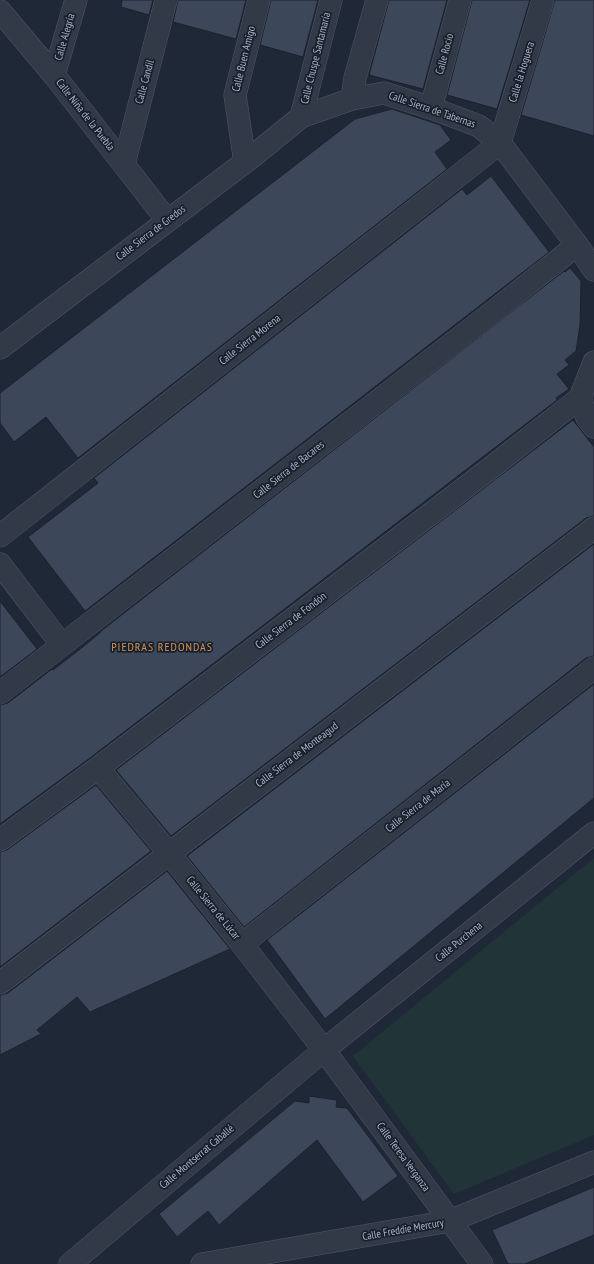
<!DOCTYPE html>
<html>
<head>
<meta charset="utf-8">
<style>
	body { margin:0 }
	canvas { display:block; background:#1f2837 }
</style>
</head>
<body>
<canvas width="594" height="1264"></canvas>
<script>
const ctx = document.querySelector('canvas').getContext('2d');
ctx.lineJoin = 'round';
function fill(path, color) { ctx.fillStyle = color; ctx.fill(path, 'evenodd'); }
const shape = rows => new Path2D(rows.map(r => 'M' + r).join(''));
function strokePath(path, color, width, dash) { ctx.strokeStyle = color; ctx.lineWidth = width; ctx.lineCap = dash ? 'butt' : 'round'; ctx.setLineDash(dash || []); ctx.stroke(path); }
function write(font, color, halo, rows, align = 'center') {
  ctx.font = font + ' "PT Sans Narrow",sans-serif'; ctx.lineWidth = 3.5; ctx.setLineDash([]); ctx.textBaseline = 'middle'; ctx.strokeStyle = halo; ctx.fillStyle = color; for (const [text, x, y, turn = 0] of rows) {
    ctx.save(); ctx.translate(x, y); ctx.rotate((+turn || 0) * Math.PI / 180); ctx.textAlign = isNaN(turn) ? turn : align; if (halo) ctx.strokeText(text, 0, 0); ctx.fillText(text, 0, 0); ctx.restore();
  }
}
fill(shape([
	[594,858,594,1135,454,1194,353,1056]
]), '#213438');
const building = shape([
	[122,0,153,0,149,15,121,7,122,0],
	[178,0,246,0,236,39,173,22,178,0],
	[271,0,318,0,303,57,260,45,271,0],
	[389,0,447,0,423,89,369,75,389,0],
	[472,0,530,0,497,109,447,95,472,0],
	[555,0,594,0,594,136,521,115,555,0],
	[392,109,440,125,451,140,435,152,447,169,78,458,46,417,14,442,0,423,0,393,355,119,392,109],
	[491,176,549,252,85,611,28,537,98,483,94,478,462,189,467,195,491,176],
	[570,268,581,281,581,284,580,325,576,351,565,360,569,365,557,374,569,389,556,398,557,400,90,758,0,824,0,705,8,703,52,669,53,670,84,646,101,632,101,631,564,271,565,272,570,268],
	[573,420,594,447,594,516,586,518,171,836,116,770,573,420],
	[594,544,594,656,586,658,244,927,187,856,594,544],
	[0,601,37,649,0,677,0,601],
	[594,684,594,798,325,1019,267,940,594,684],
	[96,785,151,851,0,967,0,852,7,850,96,785],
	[167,871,230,949,90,1012,77,997,37,1030,41,1034,0,1055,0,995,8,993,167,871],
	[309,1096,337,1100,336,1107,347,1108,398,1176,363,1202,317,1140,219,1225,208,1211,177,1237,159,1214,295,1101,309,1103,309,1096],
	[594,1187,594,1235,525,1264,508,1264,492,1230,594,1187]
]);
fill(building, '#3d475a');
strokePath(building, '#1a212e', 1);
const minor = shape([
	[54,75,76,0],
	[431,108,460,0],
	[253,156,244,156,235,95,259,0],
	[124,164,166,0],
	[0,536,500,143,543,0],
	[0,564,62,645],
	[0,693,498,308,577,245],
	[98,768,168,852,242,944,324,1050,482,1264],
	[242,944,594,668]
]);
const tertiary = shape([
	[0,11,54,75,167,220],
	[352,99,355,78,377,0],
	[301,117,331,0],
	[0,348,253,156,301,117,352,99,384,93,431,108,479,126,500,143,577,245,594,270],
	[594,362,580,398,587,418,594,427],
	[0,840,98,768,492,467,580,398],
	[0,983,594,528],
	[70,1264,324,1050,594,833],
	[202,1264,450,1221,594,1162]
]);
strokePath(minor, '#505766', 23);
strokePath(tertiary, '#505766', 23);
strokePath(minor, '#323a47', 22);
strokePath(tertiary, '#323a47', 22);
write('11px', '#acb4c5', '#181f2c', [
	["Calle Alegría",65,37,-74],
	["Calle Rocío",445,54,-75],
	["Calle Chuspe Santamaría",316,58,-76],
	["Calle Buen Amigo",244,59,-76],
	["Calle la Hoguera",522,72,-73],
	["Calle Candil",145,82,-75],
	["Calle Sierra de Tabernas",432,110,19],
	["Calle Niña de la Puebla",85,115,52],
	["Calle Sierra de Gredos",151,233,-37],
	["Calle Sierra Morena",250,340,-38],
	["Calle Sierra de Bacares",289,470,-38],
	["Calle Sierra de Fondón",291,621,-37],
	["Calle Sierra de Monteagud",297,755,-37],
	["Calle Sierra de María",418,806,-38],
	["Calle Sierra de Lúcar",213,908,51],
	["Calle Purchena",459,942,-39],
	["Calle Montserrat Caballé",197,1157,-40],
	["Calle Teresa Verganza",403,1157,54],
	["Calle Freddie Mercury",403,1230,-10]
]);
ctx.letterSpacing = '1px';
write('12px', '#d69556', '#181f2c', [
	["PIEDRAS REDONDAS",162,648]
]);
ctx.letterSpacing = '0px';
</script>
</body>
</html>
